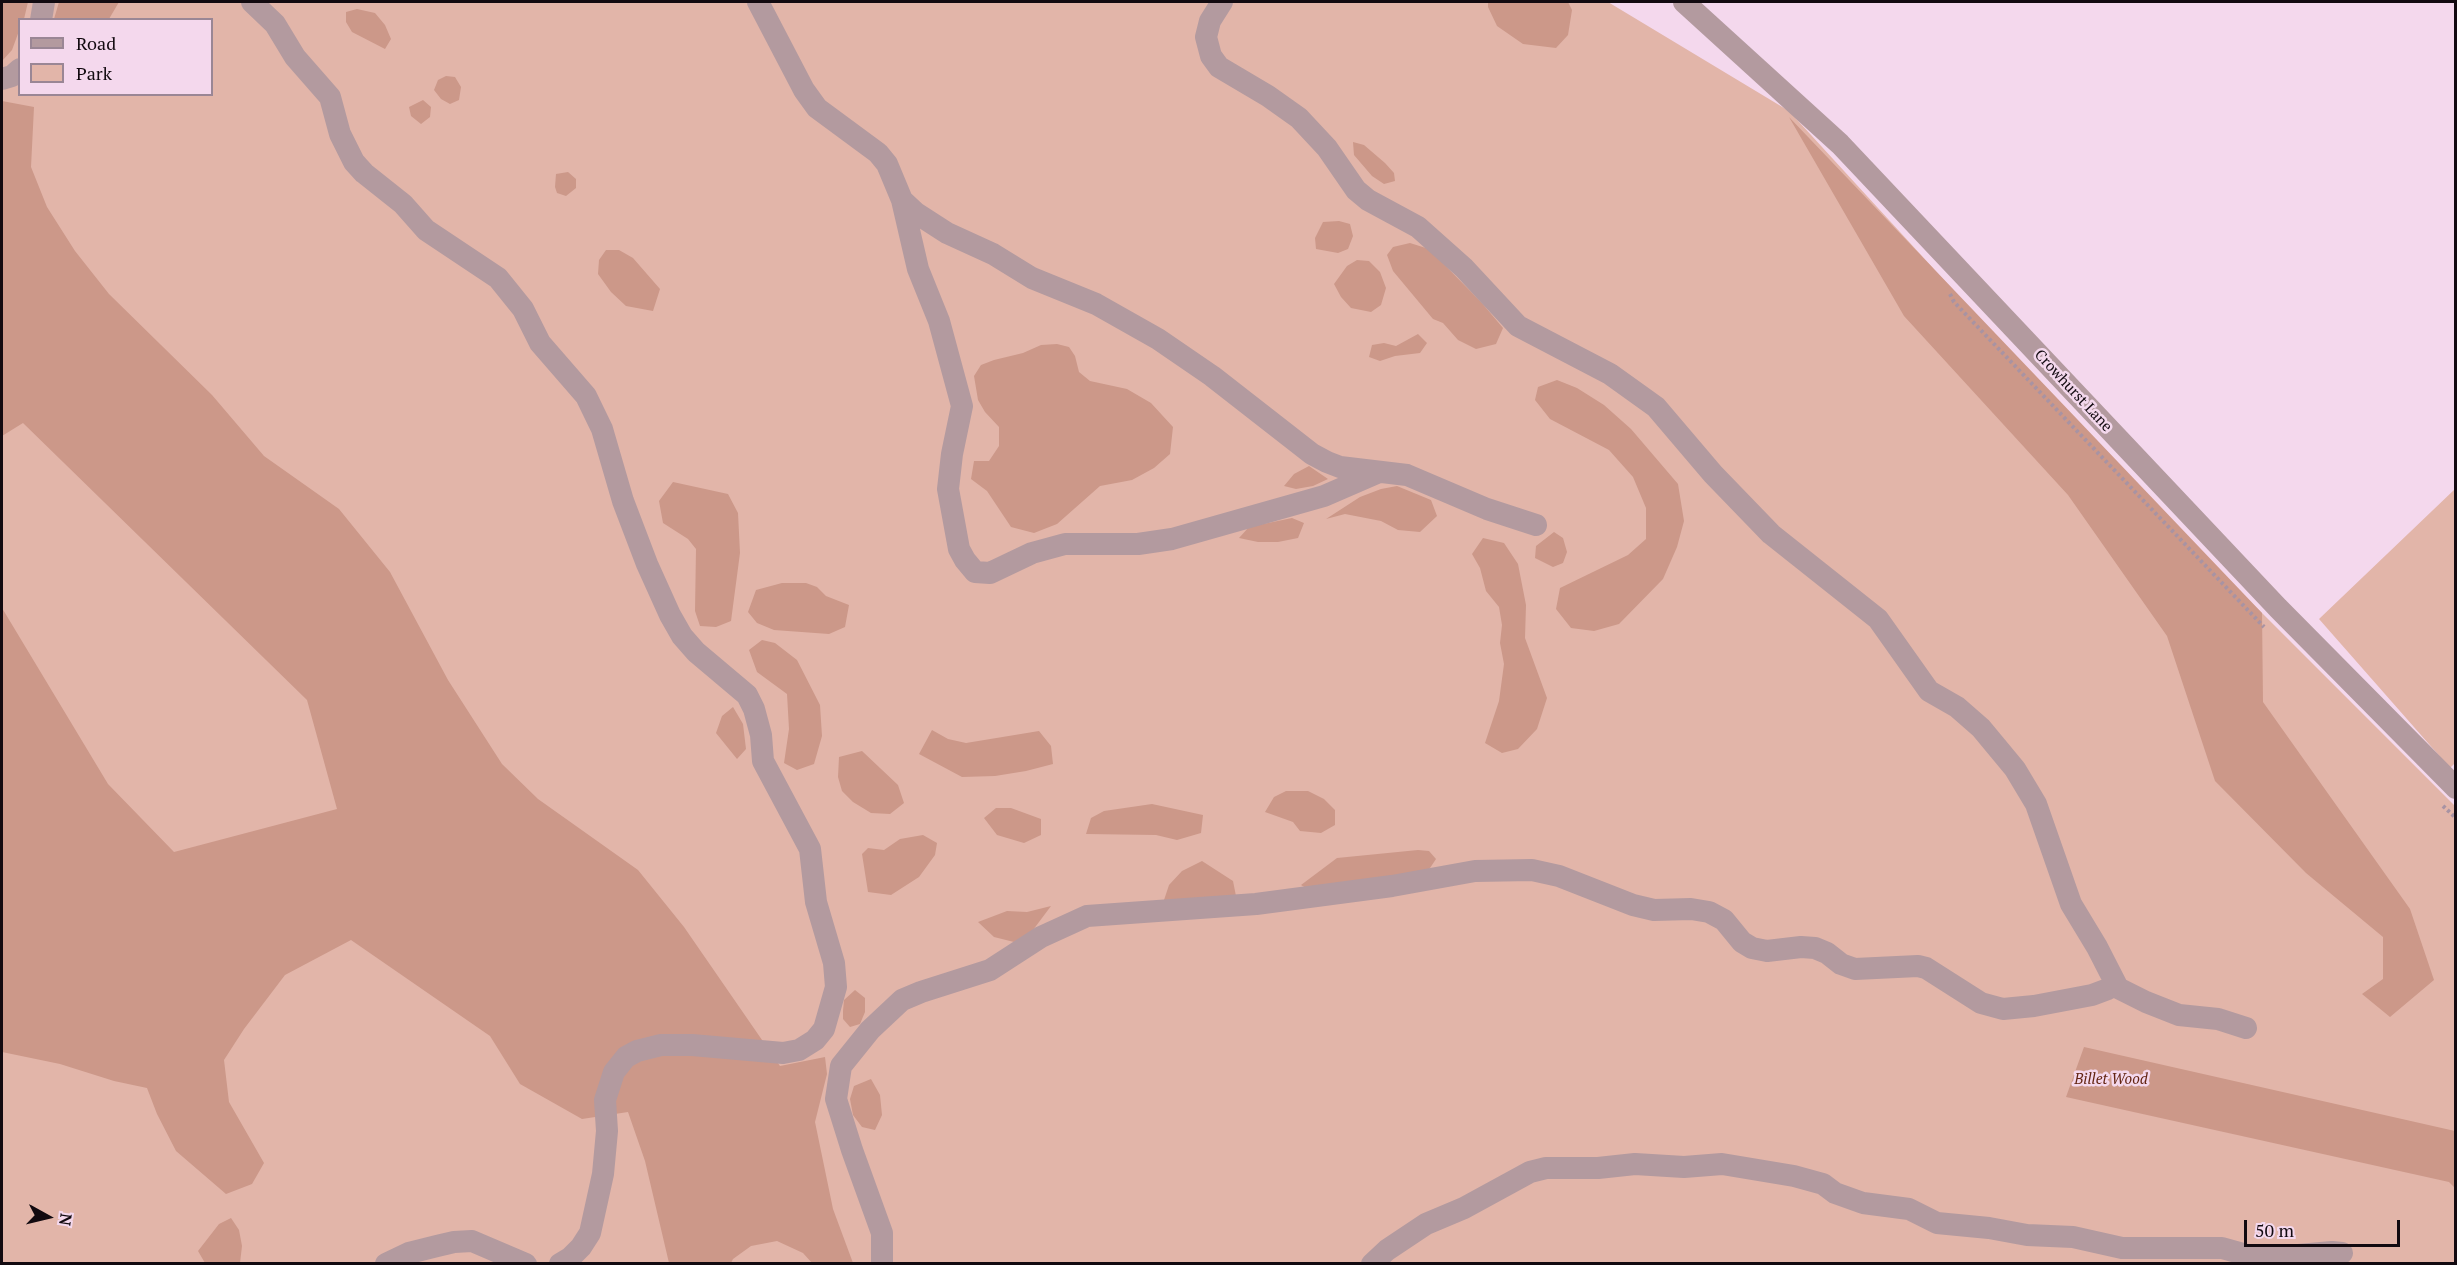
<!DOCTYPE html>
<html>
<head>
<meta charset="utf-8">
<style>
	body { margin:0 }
	#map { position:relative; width:2457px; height:1265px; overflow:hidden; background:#f4d8ed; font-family:"PT Serif",serif }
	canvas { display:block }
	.frame { position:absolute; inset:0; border:3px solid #120a10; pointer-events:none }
	.legend { position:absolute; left:18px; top:18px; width:195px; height:78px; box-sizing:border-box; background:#f4d8ed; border:2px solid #9a8695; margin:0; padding:8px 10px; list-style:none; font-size:18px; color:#120a10 }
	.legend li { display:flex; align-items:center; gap:12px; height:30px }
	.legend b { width:30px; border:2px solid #9a8695 }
	.north { position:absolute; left:18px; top:1187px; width:60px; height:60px; -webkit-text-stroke:4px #f4d8ed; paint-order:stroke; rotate:98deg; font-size:16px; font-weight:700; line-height:24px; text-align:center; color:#120a10 }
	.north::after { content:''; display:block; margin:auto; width:21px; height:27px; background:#120a10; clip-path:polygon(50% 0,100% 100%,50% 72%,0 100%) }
	.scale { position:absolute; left:2244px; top:1220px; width:156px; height:27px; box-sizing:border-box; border:3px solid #120a10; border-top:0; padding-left:8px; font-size:18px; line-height:21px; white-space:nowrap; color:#120a10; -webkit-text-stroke:4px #f4d8ed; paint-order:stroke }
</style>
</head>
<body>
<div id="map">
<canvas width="2457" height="1265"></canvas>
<div class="frame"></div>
<ul class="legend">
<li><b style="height:8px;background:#b39a9f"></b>Road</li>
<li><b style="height:16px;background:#e2b5a9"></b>Park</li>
</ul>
<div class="north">N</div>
<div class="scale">50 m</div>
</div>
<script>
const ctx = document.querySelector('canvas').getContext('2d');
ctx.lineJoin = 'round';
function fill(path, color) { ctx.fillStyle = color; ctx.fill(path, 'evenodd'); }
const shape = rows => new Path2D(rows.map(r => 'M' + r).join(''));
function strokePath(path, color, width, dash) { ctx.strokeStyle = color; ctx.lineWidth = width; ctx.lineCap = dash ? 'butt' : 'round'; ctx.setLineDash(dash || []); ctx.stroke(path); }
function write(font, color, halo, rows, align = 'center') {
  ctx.font = font + ' "PT Serif",serif'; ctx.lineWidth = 5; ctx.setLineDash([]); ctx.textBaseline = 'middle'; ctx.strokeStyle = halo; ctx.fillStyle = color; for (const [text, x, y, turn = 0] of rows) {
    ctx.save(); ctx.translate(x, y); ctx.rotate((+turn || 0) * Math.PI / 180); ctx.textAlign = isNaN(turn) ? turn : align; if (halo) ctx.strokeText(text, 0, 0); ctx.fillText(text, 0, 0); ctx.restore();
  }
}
fill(shape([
	[2,2,1608,2,1789,111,2154,509,2262,613,2455,806,2455,1263,2,1264],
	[20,20,212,20,212,94,20,94],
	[2455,489,2456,762,2450,768,2319,619]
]), '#e2b5a9');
fill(shape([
	[2,2,28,2,24,19,20,20,19,31,12,50,2,61],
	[59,2,119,2,109,19,54,19],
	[1488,2,1568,2,1572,10,1568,35,1556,48,1523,44,1497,26,1488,7],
	[357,9,375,13,385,25,391,39,385,49,352,32,346,22,346,12],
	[446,76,455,77,461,87,459,100,450,104,441,99,434,90,438,80],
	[423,100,431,107,430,117,421,124,411,116,409,107],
	[2,101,34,107,31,167,47,207,75,251,109,294,212,395,264,456,339,509,390,572,448,680,502,764,538,799,638,870,684,927,780,1066,825,1057,827,1074,815,1122,833,1209,853,1263,812,1263,803,1253,777,1241,751,1246,733,1259,731,1263,669,1263,645,1161,628,1112,582,1119,520,1084,490,1036,351,940,285,975,244,1029,224,1060,229,1102,264,1163,252,1184,226,1194,176,1151,157,1114,147,1088,114,1081,60,1064,2,1052,2,608,108,784,174,852,337,809,307,700,23,423,2,436],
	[1789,117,2262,613,2263,702,2410,909,2434,980,2390,1017,2362,994,2383,979,2383,937,2306,873,2215,781,2167,636,2068,495,1904,316],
	[1353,142,1364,145,1385,163,1394,173,1395,181,1384,184,1372,176,1354,155],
	[568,172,576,179,576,188,566,196,557,193,555,187,556,174],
	[1339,221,1350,224,1353,236,1348,249,1338,253,1316,249,1315,238,1323,222],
	[1410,243,1429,249,1481,302,1503,328,1496,344,1476,349,1458,340,1443,323,1433,319,1393,271,1387,255,1393,247],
	[606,250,619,250,633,258,660,289,653,311,626,306,611,292,598,274,599,260],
	[1357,260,1369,261,1380,272,1386,288,1381,305,1371,312,1351,308,1341,297,1334,284,1347,266],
	[1418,334,1427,343,1420,353,1395,356,1380,361,1369,357,1372,345,1384,343,1396,346],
	[1057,344,1069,347,1075,356,1079,372,1090,381,1127,389,1151,403,1173,427,1170,454,1154,468,1132,480,1100,486,1057,524,1034,533,1011,527,987,491,971,479,974,461,989,461,999,446,999,427,985,412,978,400,974,376,981,365,994,360,1023,353,1041,345],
	[1557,380,1577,388,1604,405,1631,429,1678,484,1684,521,1677,547,1663,579,1619,624,1594,631,1571,628,1556,609,1560,588,1628,555,1646,539,1646,508,1633,477,1609,450,1550,419,1535,400,1538,387],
	[1309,466,1328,479,1313,486,1296,489,1284,486,1294,474],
	[673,482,728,494,738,513,740,553,731,621,716,627,700,626,695,611,696,549,688,539,663,523,659,501],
	[1397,486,1431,500,1437,516,1420,532,1398,530,1381,521,1345,514,1326,519,1360,497,1381,489],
	[1292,518,1304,523,1298,538,1278,542,1258,542,1239,538,1249,527],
	[1554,532,1563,538,1567,552,1563,563,1553,567,1535,558,1536,546],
	[1483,538,1504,543,1518,564,1526,605,1525,638,1547,698,1537,729,1518,749,1502,753,1485,743,1499,701,1504,664,1500,643,1502,625,1499,607,1486,591,1480,568,1472,554],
	[782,583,806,583,817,587,826,596,849,605,845,627,829,634,774,630,757,623,748,612,756,590],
	[762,640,775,643,797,660,820,705,822,736,814,764,797,770,784,763,789,729,787,694,757,672,749,650],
	[733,707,743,724,746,749,737,759,716,733,722,716],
	[932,730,948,739,966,743,1039,731,1051,746,1053,764,1026,771,995,776,962,777,919,754],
	[862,751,898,785,904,803,890,814,871,813,853,802,842,791,838,777,839,757],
	[1286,791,1308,791,1324,799,1335,810,1335,825,1321,833,1300,831,1293,822,1265,812,1274,797],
	[1152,804,1203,815,1201,833,1177,840,1156,835,1086,834,1091,818,1104,811],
	[996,808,1011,808,1041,819,1041,835,1024,843,997,835,984,818],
	[923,835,937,843,935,855,919,877,891,895,868,892,862,854,868,848,884,850,900,839],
	[1418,850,1429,851,1436,859,1430,868,1412,882,1306,888,1301,885,1337,858],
	[1202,861,1233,881,1236,896,1164,900,1169,885,1182,871],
	[1051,906,1033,930,1014,942,994,937,978,922,1007,911,1027,912],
	[855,990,865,998,865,1012,860,1024,850,1027,843,1019,843,1011,844,1000],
	[2084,1047,2455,1131,2455,1188,2449,1182,2066,1097],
	[871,1079,880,1095,882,1115,875,1130,862,1127,853,1115,850,1099,854,1086],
	[231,1218,239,1230,242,1246,240,1263,205,1263,198,1251,219,1224]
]), '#cc9889');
strokePath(shape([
	[1950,294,1954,302,2264,627],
	[2443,806,2456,818]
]), '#a893a3', 4, [3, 3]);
strokePath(shape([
	[252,2,275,24,295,57,330,97,340,134,354,162,364,173,403,204,426,230,498,278,523,309,540,343,586,396,602,429,623,501,647,564,670,615,682,636,696,652,747,695,754,709,761,735,763,761,810,849,816,902,834,963,836,987,824,1029,815,1040,799,1050,783,1053,692,1045,661,1045,637,1051,626,1057,614,1072,605,1100,607,1131,603,1174,590,1233,581,1247,570,1258,560,1264],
	[758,2,804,90,817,108,878,153,887,164,902,200,916,213,947,233,993,254,1032,278,1096,304,1158,339,1212,376,1312,454,1327,462,1340,467,1407,475,1487,509,1536,525],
	[1222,2,1210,21,1206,37,1211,56,1219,67,1268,96,1299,118,1327,148,1356,190,1368,200,1418,227,1464,268,1518,326,1610,374,1656,407,1713,474,1771,534,1878,619,1929,691,1957,707,1981,728,2015,769,2036,804,2071,904,2097,947,2118,988,2146,1002,2179,1015,2218,1019,2246,1028],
	[1684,2,1840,144,2278,608,2456,788],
	[41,20,44,2],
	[2,79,12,76,20,69],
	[902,200,918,269,939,321,962,406,952,454,948,489,959,549,965,560,975,572,990,573,1032,553,1065,544,1138,544,1172,539,1324,496,1377,473],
	[386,1264,409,1253,437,1246,454,1242,472,1241,526,1264],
	[882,1264,882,1233,852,1150,836,1099,841,1066,870,1030,902,1000,921,992,990,970,1041,937,1087,916,1256,904,1392,886,1475,871,1532,870,1559,876,1633,905,1654,910,1691,909,1709,912,1724,920,1742,942,1752,948,1767,951,1801,947,1815,948,1827,953,1841,964,1855,969,1918,966,1926,968,1981,1003,2003,1009,2034,1006,2092,995,2108,989],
	[1372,1264,1387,1250,1426,1224,1464,1208,1530,1172,1546,1168,1598,1168,1635,1164,1684,1167,1722,1164,1794,1176,1823,1184,1835,1193,1863,1203,1909,1209,1937,1223,1989,1228,2027,1235,2073,1237,2122,1248,2222,1248,2247,1255,2276,1257,2332,1252,2342,1253]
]), '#b39a9f', 22);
write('15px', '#120a10', '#f4d8ed', [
	["Crowhurst Lane",2073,391,47]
]);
write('italic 15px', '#632412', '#f4d8ed', [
	["Billet Wood",2111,1080]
]);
</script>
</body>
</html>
